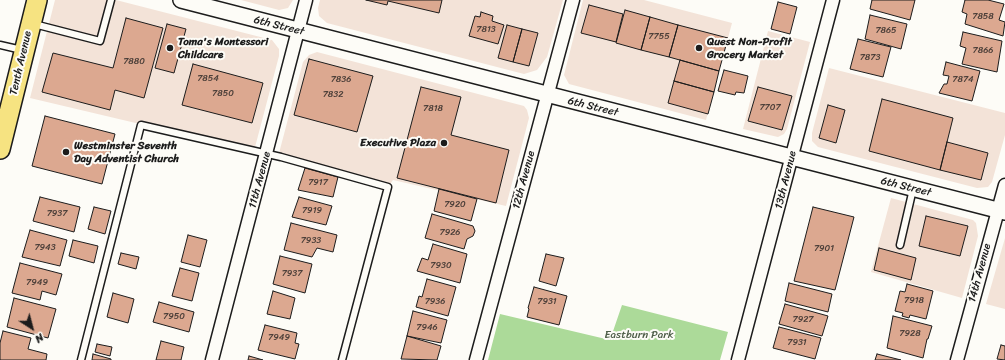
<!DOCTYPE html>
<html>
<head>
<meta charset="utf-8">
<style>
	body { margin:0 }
	#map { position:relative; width:1005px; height:360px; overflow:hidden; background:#fdfcf7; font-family:Sriracha,sans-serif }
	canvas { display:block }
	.north { position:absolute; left:12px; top:308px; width:40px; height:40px; -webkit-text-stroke:3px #fdfcf7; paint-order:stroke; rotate:144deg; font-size:11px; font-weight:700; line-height:16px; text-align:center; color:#1c1c1c }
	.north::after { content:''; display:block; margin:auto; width:14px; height:18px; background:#1c1c1c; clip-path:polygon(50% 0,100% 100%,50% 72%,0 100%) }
</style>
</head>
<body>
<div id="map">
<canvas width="1005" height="360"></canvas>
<div class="north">N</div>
</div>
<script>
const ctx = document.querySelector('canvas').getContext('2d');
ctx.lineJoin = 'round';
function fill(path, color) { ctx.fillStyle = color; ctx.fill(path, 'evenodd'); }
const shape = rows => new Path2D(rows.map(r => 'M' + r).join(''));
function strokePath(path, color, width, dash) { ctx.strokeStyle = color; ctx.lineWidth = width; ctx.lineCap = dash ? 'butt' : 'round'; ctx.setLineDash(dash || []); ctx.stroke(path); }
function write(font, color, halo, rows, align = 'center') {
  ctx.font = font + ' Sriracha,sans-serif'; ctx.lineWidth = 4; ctx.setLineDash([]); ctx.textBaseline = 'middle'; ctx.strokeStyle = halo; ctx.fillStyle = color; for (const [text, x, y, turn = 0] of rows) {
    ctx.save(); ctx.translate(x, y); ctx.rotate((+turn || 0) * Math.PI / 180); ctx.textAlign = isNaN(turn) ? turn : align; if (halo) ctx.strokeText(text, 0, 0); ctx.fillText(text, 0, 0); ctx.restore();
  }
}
fill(shape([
	[55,0,116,0,272,40,279,49,279,56,254,151,30,98],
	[241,0,293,0,288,8,279,10],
	[320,0,563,0,547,57,537,70,524,74,327,23,319,16,318,8],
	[583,0,644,0,732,23,706,120,569,84,564,75],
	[768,31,810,42,787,129,784,134,778,137,743,129],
	[317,52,524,106,527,110,529,118,506,206,393,180,388,187,278,157,303,62,309,55],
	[829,68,1005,113,1005,135,992,182,988,187,977,188,818,147,812,141,812,133],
	[891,198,973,220,976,223,978,236,962,298,871,272],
	[1005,238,1005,309,986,304]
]), '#f3e3d8');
fill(shape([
	[622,305,728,332,720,360,488,360,500,314,610,340]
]), '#acda99');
const building = shape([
	[366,0,442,0,439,13,388,1,387,5,366,0],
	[872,0,915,0,910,20,870,9,872,0],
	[965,0,988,0,1004,4,999,20,1005,22,1003,36,965,24,967,14,962,12,965,0],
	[778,2,797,7,790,34,771,29,778,2],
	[589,5,623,14,616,42,581,33,589,5],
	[625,10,650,17,641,50,616,43,625,10],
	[481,12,493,16,492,21,504,25,498,44,469,36,475,16,480,17,481,12],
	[870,15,907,24,901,49,865,39,870,15],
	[650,17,678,25,669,57,641,50,650,17],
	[126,18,163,28,144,98,115,90,110,110,42,92,53,53,113,68,126,18],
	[167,24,186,29,174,73,155,68,167,24],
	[507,25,522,29,513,62,498,58,507,25],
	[678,25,728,38,719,71,669,57,678,25],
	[522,29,538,33,529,66,513,62,522,29],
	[963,32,1002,41,997,72,962,64,966,48,960,46,963,32],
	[858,39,891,47,883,77,850,69,858,39],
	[309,59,373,76,357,132,294,115,309,59],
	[680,60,719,71,714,92,674,81,680,60],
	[946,62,980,71,972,101,939,93,944,84,947,84,949,76,943,75,946,62],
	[193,64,263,83,252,123,182,105,193,64],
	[724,70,748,76,744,93,736,92,735,95,718,91,724,70],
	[674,81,714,92,708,114,668,103,674,81],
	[421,87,461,97,451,135,509,150,496,203,397,178,421,87],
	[758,87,792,96,782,130,748,121,758,87],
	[882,99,953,118,940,170,869,151,882,99],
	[828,105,845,110,836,143,819,138,828,105],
	[45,116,115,134,102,184,32,166,45,116],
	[947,142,988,153,981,180,940,170,947,142],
	[305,168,338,177,333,197,298,190,305,168],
	[439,189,477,199,471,221,434,211,439,189],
	[40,197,80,207,74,232,33,221,40,197],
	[299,197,332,206,326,225,292,217,299,197],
	[94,207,111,211,105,234,88,229,94,207],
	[813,207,854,217,835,290,794,281,813,207],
	[432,214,473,226,475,231,473,236,467,239,464,249,425,238,432,214],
	[926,216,968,226,960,256,919,246,926,216],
	[291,223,337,235,333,252,317,248,312,257,284,250,291,223],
	[30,230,67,240,60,266,22,257,30,230],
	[188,235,207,240,200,267,181,262,188,235],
	[73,240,98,246,94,263,69,256,73,240],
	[433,244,467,254,460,283,417,271,422,258,428,260,433,244],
	[879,248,916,258,911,280,874,270,879,248],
	[121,253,139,257,136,269,118,264,121,253],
	[546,254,564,258,556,286,539,281,546,254],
	[280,256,312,264,305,293,273,284,280,256],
	[20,263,62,274,56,295,42,291,40,300,12,293,20,263],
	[180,268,199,273,192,301,172,296,180,268],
	[427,279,456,287,448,316,416,307,419,296,422,297,427,279],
	[789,283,832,294,828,312,785,301,789,283],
	[907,284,933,291,926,319,910,315,909,318,902,316,903,313,895,311,900,291,905,292,907,284],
	[534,287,567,296,559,325,527,317,529,309,528,308,534,287],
	[273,291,295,298,290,319,267,314,273,291],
	[113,293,134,299,128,323,107,317,113,293],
	[14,298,56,309,48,338,7,327,14,298],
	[159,302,194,312,189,332,153,322,159,302],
	[785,304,828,316,822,336,779,324,785,304],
	[413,311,447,320,441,343,407,336,413,311],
	[893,316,932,326,928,339,927,339,923,358,887,348,893,316],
	[265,325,297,333,295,343,299,344,295,359,258,350,265,325],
	[779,327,821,338,815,359,773,348,779,327],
	[3,331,31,338,28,349,47,354,46,360,0,360,0,343,3,331],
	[407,336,441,346,437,360,401,359,407,336],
	[161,341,184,347,181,360,156,360,161,341],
	[97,344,112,347,110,356,95,352,97,344],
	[1001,345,1005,346,1005,360,997,359,1001,345],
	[93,354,111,359,111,360,92,360,93,354],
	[877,354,901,360,875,360,877,354],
	[249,356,263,360,248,360,249,356]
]);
fill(building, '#dca890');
strokePath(building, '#1c1c1c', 1);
const service = shape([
	[34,24,100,41,111,0],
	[0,45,22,50],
	[900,245,913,189],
	[81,360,141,125,281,157,388,187,342,360]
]);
const minor = shape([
	[212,360,306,0],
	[476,360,573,0],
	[738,360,833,0],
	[957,360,1005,185]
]);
const tertiary = shape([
	[181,0,1005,212]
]);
const primary = shape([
	[0,149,37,0]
]);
strokePath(service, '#1c1c1c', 9);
strokePath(minor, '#1c1c1c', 15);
strokePath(tertiary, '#1c1c1c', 18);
strokePath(primary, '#1c1c1c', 22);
strokePath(service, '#fdfcf7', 6);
strokePath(minor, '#fdfcf7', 12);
strokePath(tertiary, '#fdfcf7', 15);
strokePath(primary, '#f6e381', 19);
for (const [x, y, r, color] of [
	[170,48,4,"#1c1c1c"],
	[699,48,4,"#1c1c1c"],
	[444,143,4,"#1c1c1c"],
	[66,152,4,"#1c1c1c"]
]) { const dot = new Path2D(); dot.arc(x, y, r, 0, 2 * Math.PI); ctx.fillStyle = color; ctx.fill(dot); strokePath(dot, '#fdfcf7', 1.5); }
write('9px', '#4c3f39', null, [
	["7858",983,17],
	["7813",486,30],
	["7865",886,31],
	["7755",659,37],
	["7866",983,51],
	["7873",870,58],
	["7880",134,62],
	["7854",208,79],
	["7836",341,80],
	["7874",963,80],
	["7850",223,94],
	["7832",333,95],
	["7707",770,108],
	["7818",433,109],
	["7917",318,183],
	["7920",455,205],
	["7919",312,211],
	["7937",57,214],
	["7926",450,233],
	["7933",311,241],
	["7943",45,248],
	["7901",824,249],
	["7930",441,266],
	["7937",292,274],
	["7949",37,283],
	["7918",914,301],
	["7936",435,302],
	["7931",547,302],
	["7950",174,317],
	["7927",803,320],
	["7946",427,328],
	["7928",910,334],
	["7949",279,338],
	["7931",797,343]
]);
write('11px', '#1c1c1c', '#fdfcf7', [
	["6th Street",279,26,14],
	["Tenth Avenue",21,63,-77],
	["6th Street",593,107,14],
	["11th Avenue",260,180,-75],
	["12th Avenue",524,180,-75],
	["13th Avenue",786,180,-76],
	["6th Street",906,187,14],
	["14th Avenue",980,273,-75]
]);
write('bold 11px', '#1c1c1c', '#fdfcf7', [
	["Toma's Montessori",178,42],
	["Childcare",178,55],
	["Quest Non-Profit",707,42],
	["Grocery Market",707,55],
	["Executive Plaza",436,143,"right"],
	["Westminster Seventh",74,146],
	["Day Adventist Church",74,159]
], 'left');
write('11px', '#4e5e48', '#fdfcf7', [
	["Eastburn Park",639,335]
]);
</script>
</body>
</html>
